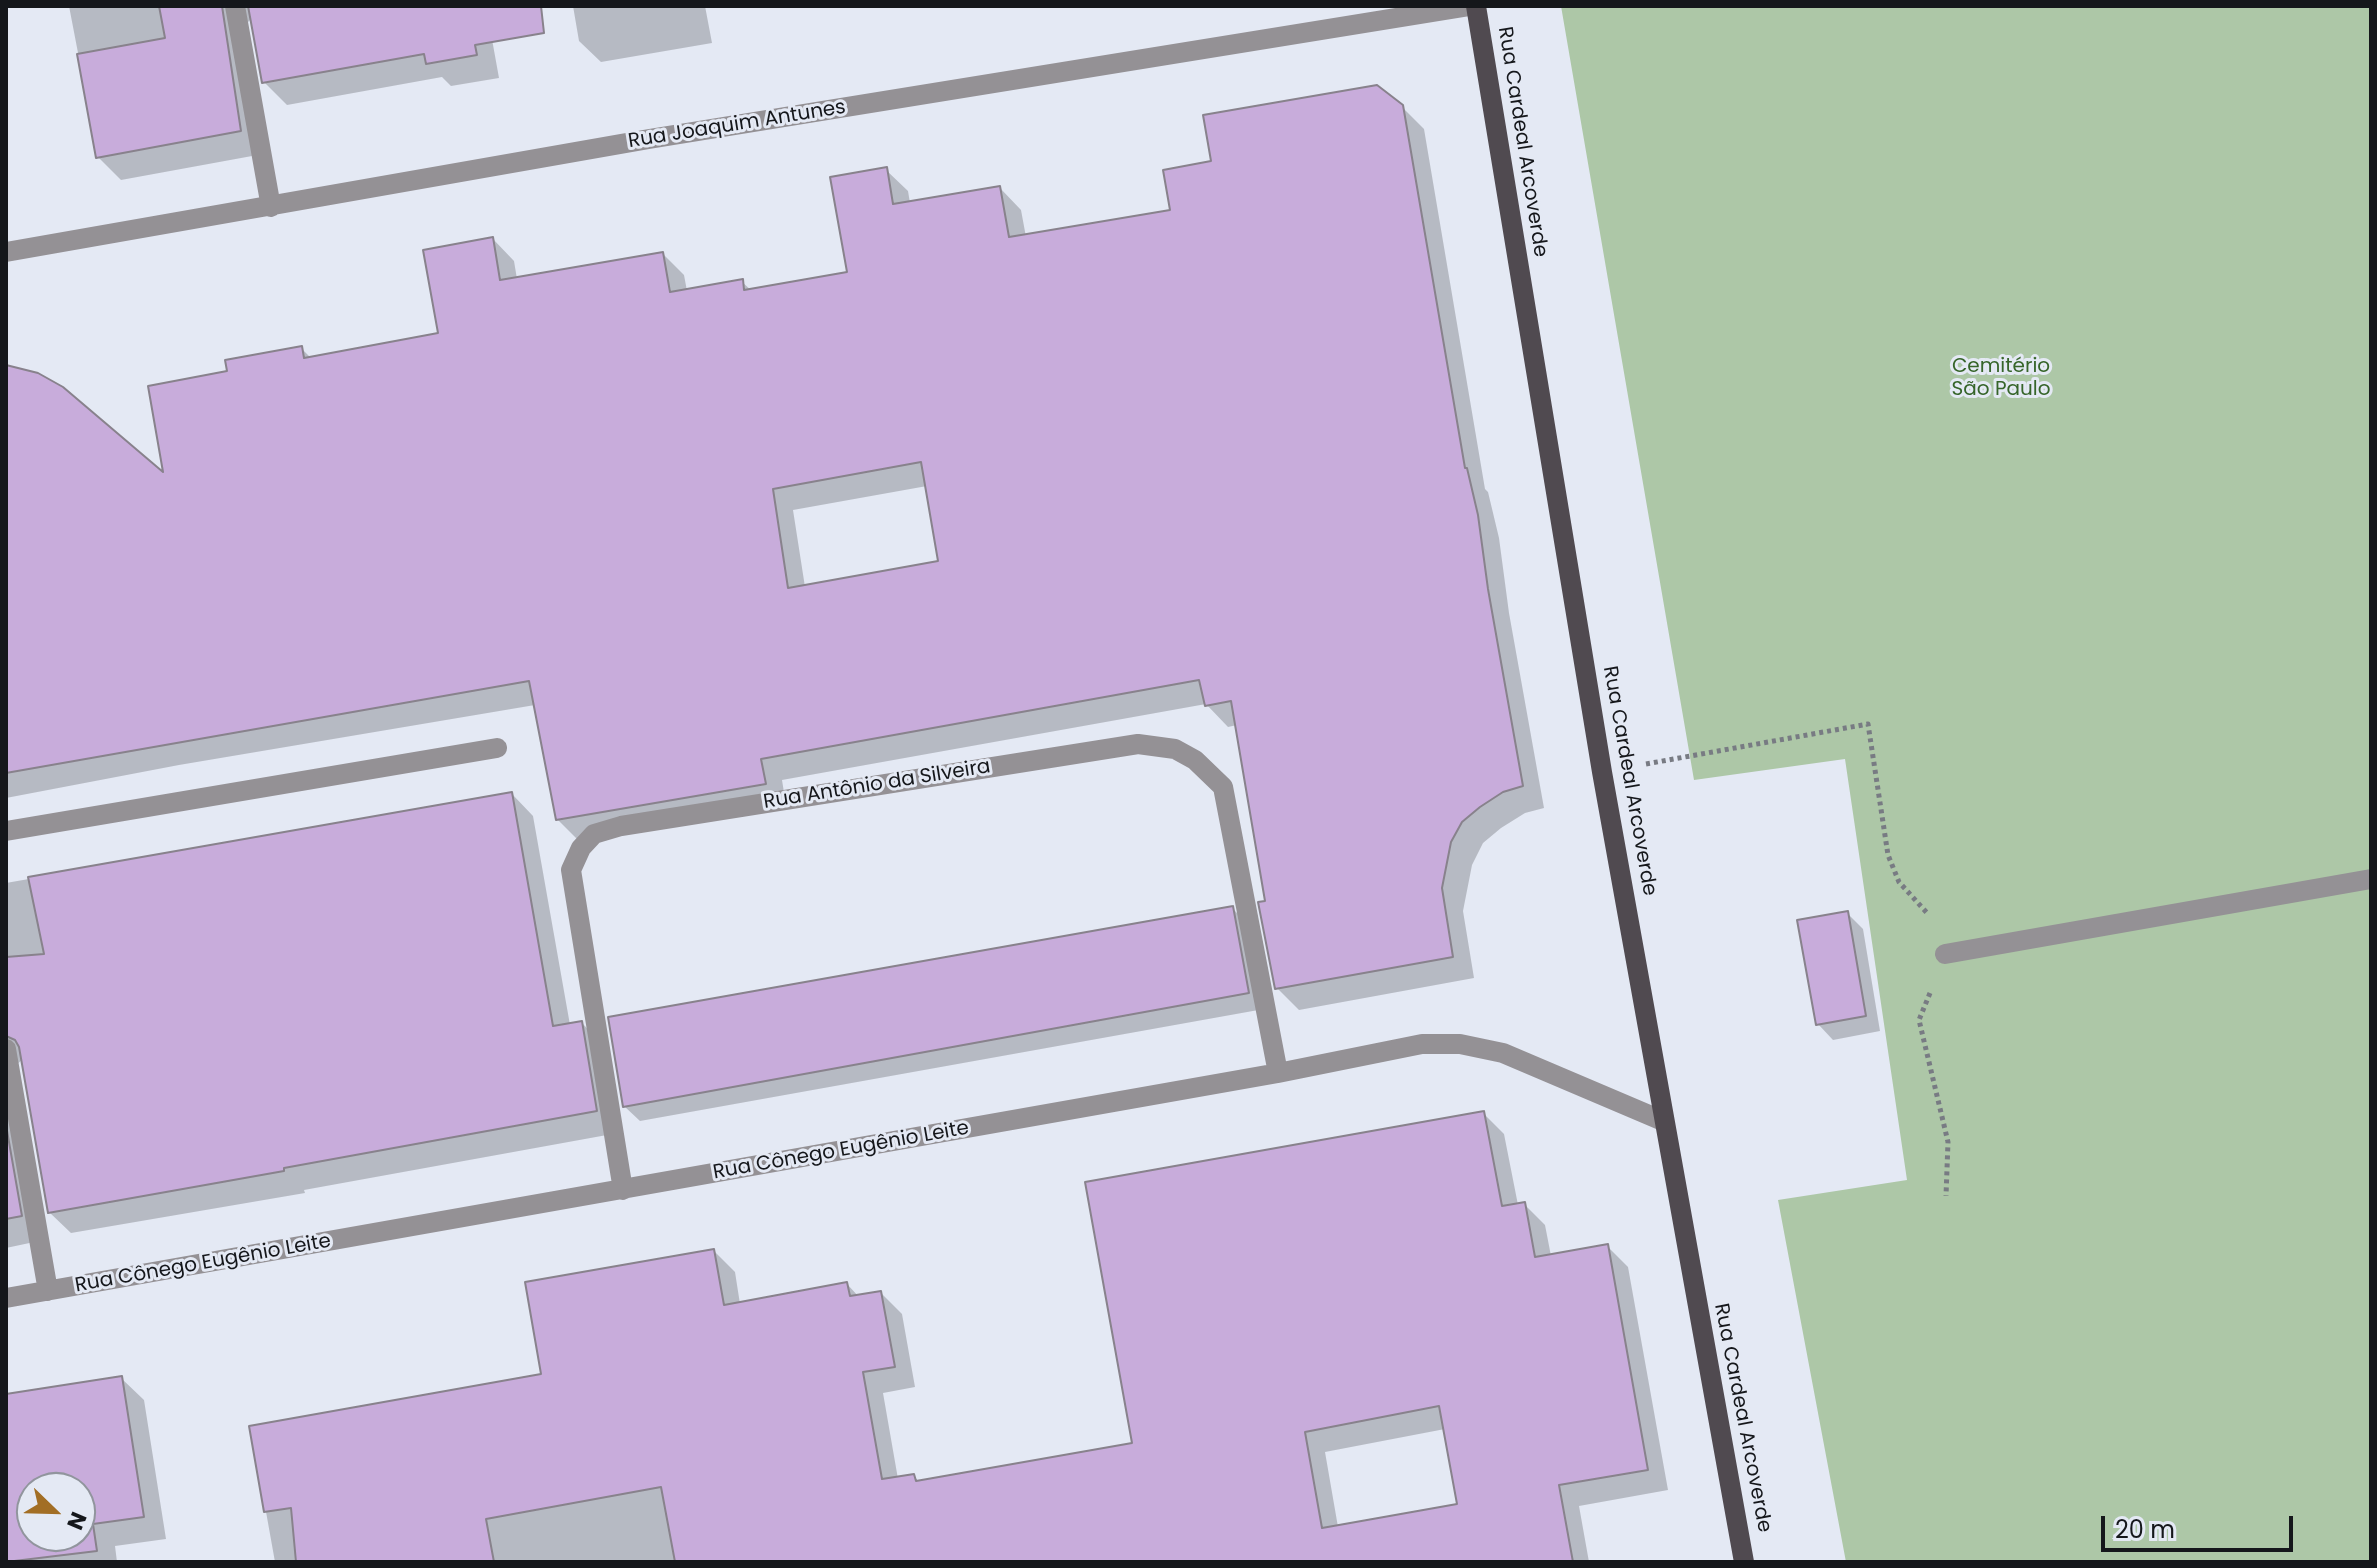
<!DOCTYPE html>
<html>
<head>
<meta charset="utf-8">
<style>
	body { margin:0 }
	#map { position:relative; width:2377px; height:1568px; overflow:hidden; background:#e4e9f4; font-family:Poppins,sans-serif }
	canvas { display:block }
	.frame { position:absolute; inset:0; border:8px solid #15171b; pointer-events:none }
	.north { position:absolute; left:16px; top:1472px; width:80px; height:80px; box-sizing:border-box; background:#e4e9f4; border:2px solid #91959d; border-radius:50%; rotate:113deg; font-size:22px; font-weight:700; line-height:32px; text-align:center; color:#15171b }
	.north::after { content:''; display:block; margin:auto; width:28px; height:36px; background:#a26e25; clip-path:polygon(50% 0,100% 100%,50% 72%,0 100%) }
	.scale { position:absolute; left:2101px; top:1516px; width:192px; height:36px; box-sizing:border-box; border:4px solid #15171b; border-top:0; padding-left:10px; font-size:24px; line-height:28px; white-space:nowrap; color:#15171b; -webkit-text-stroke:6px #e4e9f4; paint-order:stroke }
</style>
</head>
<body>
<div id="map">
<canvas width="2377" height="1568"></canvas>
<div class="frame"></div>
<div class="north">N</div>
<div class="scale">20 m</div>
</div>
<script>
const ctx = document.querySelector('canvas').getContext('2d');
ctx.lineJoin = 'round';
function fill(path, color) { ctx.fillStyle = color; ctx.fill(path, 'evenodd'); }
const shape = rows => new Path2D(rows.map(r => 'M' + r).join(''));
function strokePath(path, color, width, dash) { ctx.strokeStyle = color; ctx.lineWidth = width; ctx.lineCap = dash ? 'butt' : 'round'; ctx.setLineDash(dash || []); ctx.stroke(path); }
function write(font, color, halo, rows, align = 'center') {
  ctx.font = font + ' Poppins,sans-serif'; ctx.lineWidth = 6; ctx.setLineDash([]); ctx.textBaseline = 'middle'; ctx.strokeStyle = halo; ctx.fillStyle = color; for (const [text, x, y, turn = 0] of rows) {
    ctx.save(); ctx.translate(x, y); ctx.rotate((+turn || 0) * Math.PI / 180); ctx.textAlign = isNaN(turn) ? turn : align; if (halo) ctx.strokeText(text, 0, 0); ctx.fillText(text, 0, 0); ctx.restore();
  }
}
fill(shape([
	[1561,6,2371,6,2371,1562,1846,1562,1778,1200,1907,1180,1845,759,1694,780]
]), '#adc7a7');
fill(shape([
	[69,6,486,6,499,78,451,86,442,77,287,105,264,82,252,18,246,24,263,154,121,180,98,157],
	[573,6,705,6,712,43,601,62,579,41],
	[1402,107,1424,129,1485,489,1488,492,1499,538,1509,613,1544,808,1525,813,1501,828,1483,843,1472,865,1463,911,1474,978,1299,1010,1277,988,1267,902,1237,725,1228,727,1206,704,782,780,786,805,579,841,557,819,535,705,179,765,6,798,6,371,166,477,229,372,301,348,311,358,440,335,493,239,514,261,517,279,663,254,684,275,687,291,742,282,752,291,849,274,886,170,908,191,910,203,1000,188,1021,210,1026,237,1172,212,1213,162],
	[927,486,941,563,805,587,793,510],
	[512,794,533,816,570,1025,582,1023,603,1045,618,1133,304,1190,305,1193,71,1233,49,1212,23,1059,15,1066,39,1241,6,1248,6,883],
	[1232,908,1248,924,1264,1009,640,1121,624,1106],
	[1847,913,1863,929,1880,1031,1833,1040,1818,1024],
	[1484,1114,1504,1134,1518,1205,1524,1204,1545,1225,1551,1256,1607,1246,1628,1267,1668,1490,1579,1506,1589,1562,275,1562,251,1428,543,1376,714,1251,735,1272,740,1304,847,1284,859,1297,881,1293,902,1314,915,1387,883,1393,898,1479,914,1476,920,1483,1134,1445],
	[1445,1429,1459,1506,1338,1527,1325,1452],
	[121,1378,144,1400,166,1539,115,1546,117,1562,6,1562,6,1396],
	[32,1488,80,1488,80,1536,32,1536]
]), '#0003');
const building = shape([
	[159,6,222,6,241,131,96,158,77,54,165,38,159,6],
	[248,6,541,6,544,33,475,45,477,55,426,64,424,54,262,83,248,6],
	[1377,85,1403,105,1465,468,1467,468,1478,515,1488,589,1523,786,1503,792,1480,807,1462,822,1451,842,1442,888,1453,957,1275,989,1258,902,1265,901,1231,701,1205,706,1199,680,761,759,766,784,556,820,529,681,6,773,6,365,38,373,63,387,163,472,148,386,227,371,225,360,302,346,304,358,438,333,423,250,493,237,500,280,663,252,670,292,743,279,744,290,847,272,830,177,887,167,893,204,1000,186,1009,237,1170,210,1163,170,1211,161,1203,115,1377,85],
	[921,462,938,561,788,588,773,489,921,462],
	[512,792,553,1026,582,1021,597,1111,284,1168,284,1171,48,1213,19,1047,15,1040,6,1036,6,957,44,954,28,877,512,792],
	[1233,906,1249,993,623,1107,608,1017,1233,906],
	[1848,911,1866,1016,1816,1025,1797,920,1848,911],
	[1484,1111,1502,1206,1525,1202,1535,1257,1608,1244,1648,1470,1559,1485,1573,1562,675,1562,661,1487,486,1519,494,1562,296,1562,291,1508,264,1512,249,1426,541,1374,525,1282,714,1249,724,1305,847,1282,850,1296,881,1291,895,1367,863,1372,882,1479,914,1474,916,1481,1132,1443,1085,1182,1484,1111],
	[1439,1406,1457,1504,1322,1528,1305,1432,1439,1406],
	[6,1125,22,1216,6,1219,6,1125],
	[122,1376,144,1517,93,1524,97,1551,6,1562,6,1394,122,1376],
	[32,1488,80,1488,80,1536,32,1536,32,1488]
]);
fill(building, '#c8acdb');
strokePath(building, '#88828c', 2);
strokePath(shape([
	[1646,764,1868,724,1888,855,1899,882,1928,914],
	[1930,993,1919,1020,1948,1142,1946,1196]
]), '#787b83', 5, [4, 4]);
strokePath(shape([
	[235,6,271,207],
	[6,252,649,139,1470,6],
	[6,831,497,748],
	[1945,954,2371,879],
	[6,1049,48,1291],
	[623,1190,571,870,581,848,594,834,621,826,1138,744,1175,749,1195,760,1223,787,1278,1073],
	[6,1298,1278,1073,1422,1044,1460,1044,1503,1053,1663,1121]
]), '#949195', 20);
strokePath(shape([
	[1476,6,1602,772,1744,1562]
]), '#504a50', 20);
write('20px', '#15171b', '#e4e9f4', [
	["Rua Joaquim Antunes",737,125,-9],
	["Rua Cardeal Arcoverde",1522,142,81],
	["Rua Cardeal Arcoverde",1629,781,80],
	["Rua Antônio da Silveira",877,785,-9],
	["Rua Cônego Eugênio Leite",841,1151,-10],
	["Rua Cônego Eugênio Leite",203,1264,-10],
	["Rua Cardeal Arcoverde",1742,1418,79]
]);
write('20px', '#36652a', '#e4e9f4', [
	["Cemitério",2001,367],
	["São Paulo",2001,390]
]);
</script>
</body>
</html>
